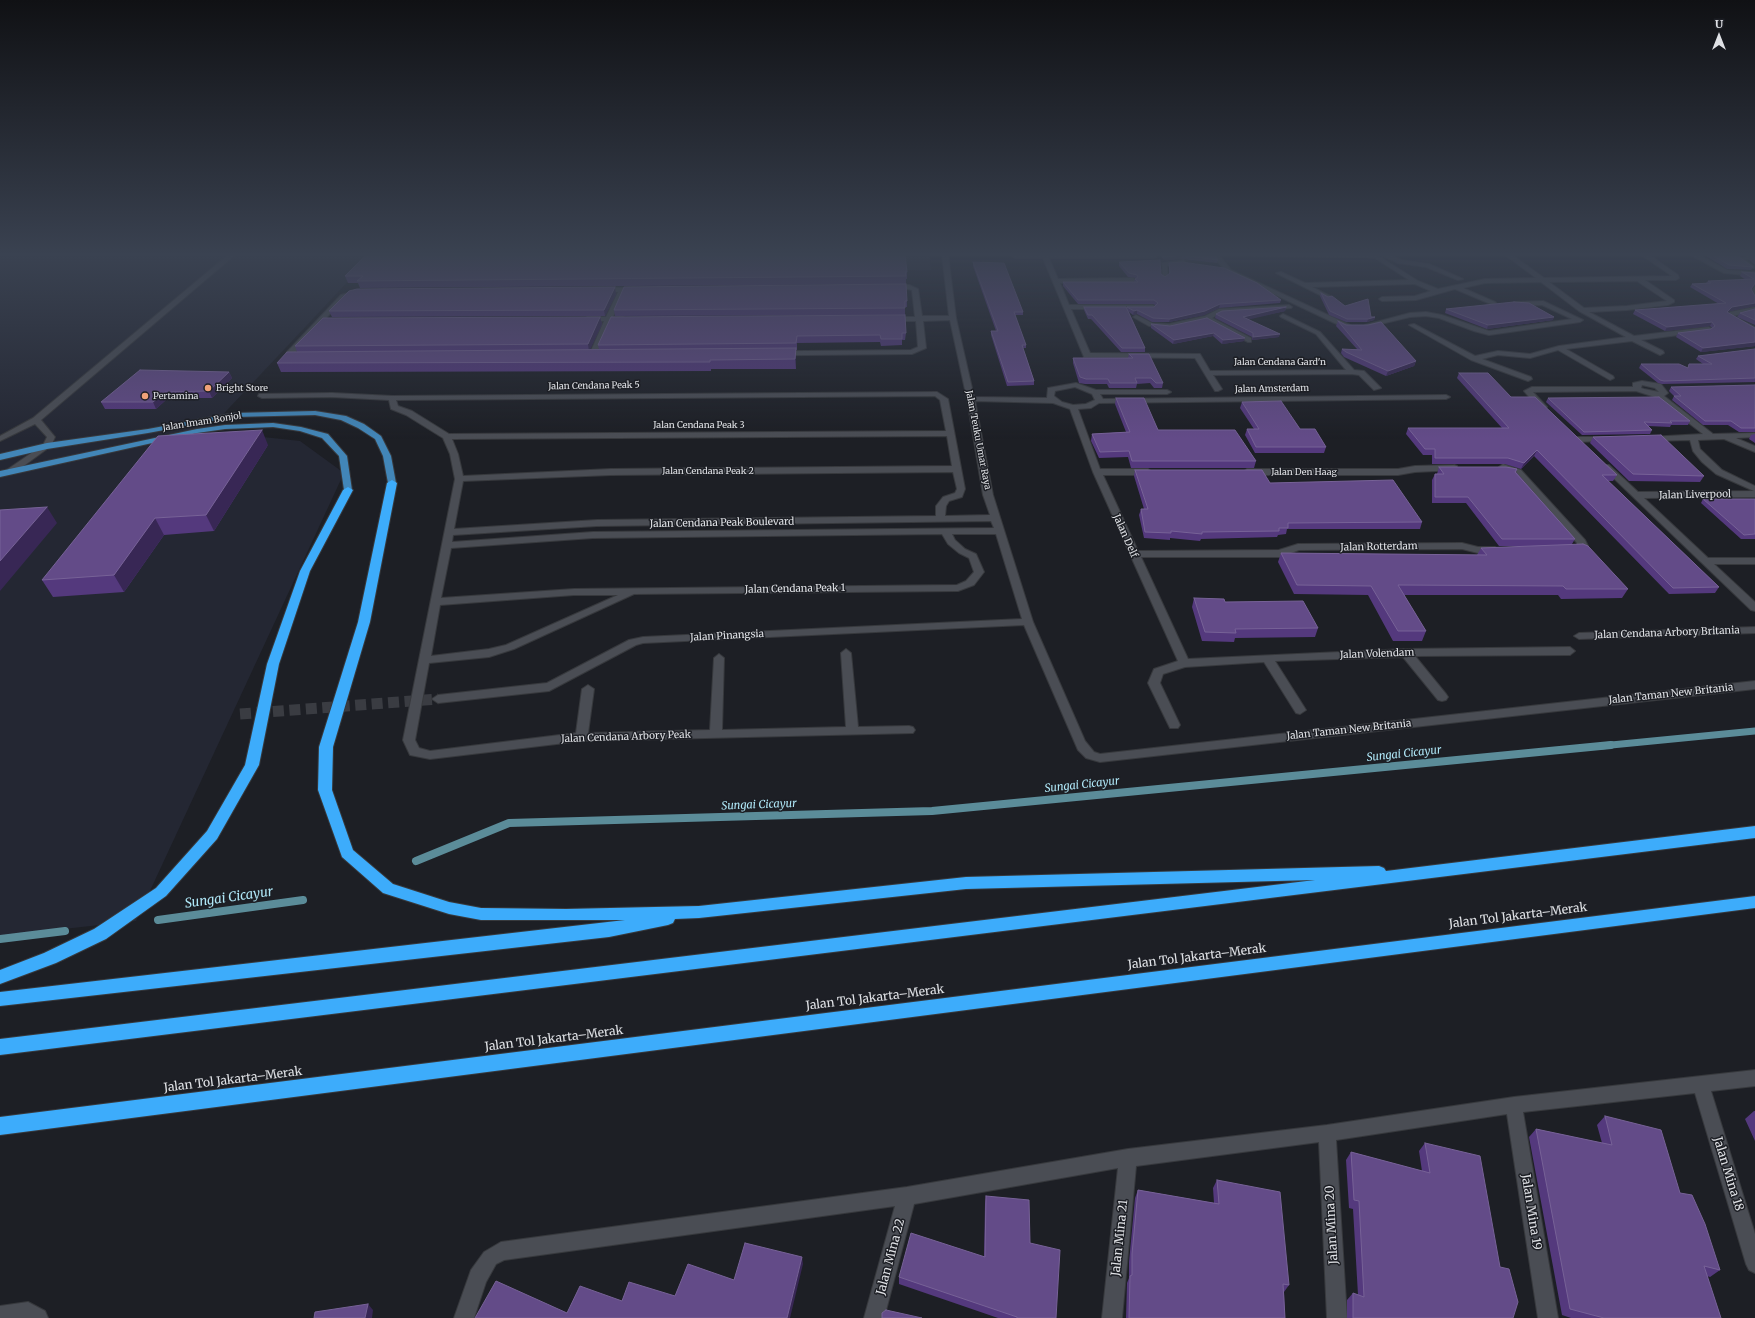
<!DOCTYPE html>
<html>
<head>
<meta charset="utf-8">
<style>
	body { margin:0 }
	#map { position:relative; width:1755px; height:1318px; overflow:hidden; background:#1d1f25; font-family:Merriweather,serif }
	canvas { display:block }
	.north { position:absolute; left:1699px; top:16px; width:40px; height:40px; -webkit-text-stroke:3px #1d1f25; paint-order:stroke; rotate:0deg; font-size:11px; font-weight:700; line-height:16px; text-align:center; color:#dfe1e5 }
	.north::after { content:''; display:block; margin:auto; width:14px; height:18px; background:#dfe1e5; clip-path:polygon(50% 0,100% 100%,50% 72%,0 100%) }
</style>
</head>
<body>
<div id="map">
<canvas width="1755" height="1318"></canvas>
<div class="north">U</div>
</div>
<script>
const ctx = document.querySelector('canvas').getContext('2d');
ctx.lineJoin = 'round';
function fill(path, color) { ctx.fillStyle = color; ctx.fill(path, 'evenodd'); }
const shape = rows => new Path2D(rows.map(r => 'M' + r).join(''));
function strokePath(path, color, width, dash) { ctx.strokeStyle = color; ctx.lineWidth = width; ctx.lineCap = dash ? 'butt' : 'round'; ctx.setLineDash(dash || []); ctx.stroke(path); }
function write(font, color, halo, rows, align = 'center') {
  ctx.font = font + ' Merriweather,serif'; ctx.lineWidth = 3; ctx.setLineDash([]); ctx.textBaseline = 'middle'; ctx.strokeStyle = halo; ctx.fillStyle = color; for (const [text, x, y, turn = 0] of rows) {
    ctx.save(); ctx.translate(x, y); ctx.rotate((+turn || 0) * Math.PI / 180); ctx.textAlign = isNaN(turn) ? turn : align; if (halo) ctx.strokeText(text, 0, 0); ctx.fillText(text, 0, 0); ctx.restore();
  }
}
fill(shape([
	[0,254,930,254,931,270,355,274,198,441,244,435,300,441,344,473,136,921,0,936]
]), '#242733');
strokePath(shape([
	[1601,746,1755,731]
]), '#5b8c99', 7);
strokePath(shape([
	[416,861,509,823,932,811,1611,745],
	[158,920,303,900],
	[0,939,65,931]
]), '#5b8c99', 8);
strokePath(shape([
	[240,714,438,699]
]), '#3a3c42', 11, [11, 5.5]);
const minor = shape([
	[229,254,236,254,41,420,55,437,51,446,14,473,8,473,8,469,43,445,47,437,35,424,0,441,0,436,33,418,229,254],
	[942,254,948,254,956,318,974,397,1047,398,1048,388,1076,383,1096,390,1167,390,1171,392,1167,394,1100,394,1103,399,1446,395,1450,397,1446,399,1099,403,1091,408,1078,409,1100,469,1148,469,1152,472,1148,475,1103,475,1138,551,1279,550,1298,544,1462,543,1478,547,1495,547,1500,550,1495,553,1478,553,1462,549,1299,550,1291,553,1290,556,1287,557,1141,557,1188,659,1406,649,1570,647,1575,651,1570,655,1415,656,1446,694,1448,697,1446,700,1442,701,1438,700,1403,657,1275,661,1306,710,1300,714,1296,713,1264,662,1185,667,1163,674,1160,683,1180,725,1178,728,1170,728,1148,683,1154,669,1178,661,1093,472,1070,409,1053,403,975,401,993,495,1033,622,1085,741,1094,752,1100,754,1755,681,1755,689,1100,762,1086,758,1078,750,1024,625,643,643,636,645,549,691,438,703,432,699,438,695,547,683,629,640,643,637,1022,619,996,534,952,534,955,540,965,549,976,554,984,572,974,585,958,591,634,594,514,649,489,657,429,663,415,740,419,748,430,751,576,733,582,689,588,685,594,689,588,733,710,730,714,658,719,654,724,658,722,730,846,727,841,653,846,649,851,653,858,727,909,726,913,727,915,730,913,733,582,741,430,759,410,755,403,740,455,479,450,454,443,438,406,415,391,409,389,400,332,397,262,398,258,396,259,394,332,393,392,396,937,392,948,399,965,489,962,497,949,501,946,506,945,516,990,515,983,495,967,399,950,320,923,321,926,348,912,354,289,360,286,354,287,352,341,295,359,290,909,285,918,289,922,316,949,316,942,254],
	[908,289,912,290,915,317,891,317,888,319,891,321,916,321,918,347,911,350,597,353,611,321,623,321,626,319,623,317,613,317,624,292,908,289],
	[618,292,606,317,587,317,584,319,587,321,604,321,590,353,301,356,294,354,345,297,359,294,618,292],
	[1075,387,1092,394,1095,400,1086,404,1073,405,1062,402,1054,396,1055,391,1075,387],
	[935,396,940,400,946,431,449,434,412,411,398,406,396,400,935,396],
	[947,436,952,466,611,469,463,476,458,454,452,439,947,436],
	[953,472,957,489,955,493,943,497,936,506,936,516,597,520,454,529,463,481,611,475,953,472],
	[991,521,994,528,593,532,452,542,453,535,597,526,991,521],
	[942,534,948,544,959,553,969,558,974,572,966,581,957,585,574,589,441,598,451,548,593,538,942,534],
	[574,595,618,595,506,645,489,649,431,656,440,605,574,595],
	[1014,254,1156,255,1156,257,1154,258,1049,258,1058,279,1133,278,1136,280,1133,282,1060,283,1069,305,1153,305,1156,307,1153,309,1071,309,1090,353,1197,354,1200,354,1210,371,1346,370,1316,334,1281,317,1280,316,1283,314,1320,332,1354,370,1364,371,1381,388,1374,390,1359,375,1352,374,1213,375,1222,389,1218,391,1215,391,1195,358,1084,357,1043,258,1015,258,1012,256,1014,254],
	[1211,254,1218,254,1231,270,1354,327,1351,329,1343,327,1227,272,1211,254],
	[1249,254,1377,255,1418,281,1438,289,1485,279,1536,278,1504,254,1511,254,1544,278,1672,276,1640,254,1648,254,1678,275,1679,278,1676,280,1645,280,1674,300,1674,302,1668,305,1627,310,1589,312,1634,336,1709,327,1712,329,1709,331,1641,340,1663,351,1664,353,1660,355,1632,341,1566,349,1613,376,1614,378,1610,380,1558,350,1530,358,1498,355,1482,359,1531,377,1532,379,1528,381,1471,360,1409,325,1414,324,1475,356,1498,351,1530,354,1559,346,1626,337,1579,311,1541,282,1485,283,1463,288,1495,302,1496,303,1493,305,1455,289,1416,300,1382,301,1379,299,1382,297,1415,296,1431,291,1415,284,1312,287,1330,296,1330,298,1328,299,1276,273,1281,272,1305,283,1409,280,1375,258,1366,257,1252,256,1249,254],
	[1637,281,1667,301,1627,306,1584,308,1549,282,1637,281],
	[1388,254,1401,260,1429,264,1463,279,1458,280,1426,267,1398,263,1381,255,1388,254],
	[1689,254,1697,254,1727,270,1755,272,1755,276,1724,273,1689,254],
	[1751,254,1755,254,1755,257,1745,260,1754,266,1754,268,1750,268,1737,260,1751,254],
	[1183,260,1185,261,1185,263,1167,266,1168,277,1163,278,1162,263,1183,260],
	[1755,286,1755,299,1753,298,1750,292,1755,286],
	[1543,301,1583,320,1580,322,1489,335,1474,331,1439,318,1426,316,1410,317,1368,327,1365,325,1410,313,1426,312,1442,315,1489,331,1572,319,1542,305,1514,306,1511,304,1514,302,1543,301],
	[1289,305,1292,307,1291,308,1221,313,1212,318,1251,338,1251,342,1248,342,1206,320,1169,328,1149,326,1133,317,1136,315,1152,323,1169,324,1205,316,1219,309,1289,305],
	[1755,307,1755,311,1733,316,1755,327,1755,332,1726,316,1730,312,1755,307],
	[1642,381,1661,384,1668,393,1664,396,1713,434,1755,433,1755,437,1736,438,1755,446,1755,452,1724,439,1698,440,1700,449,1722,470,1755,486,1755,497,1644,498,1708,558,1755,558,1755,564,1714,564,1755,602,1755,611,1751,610,1602,467,1603,465,1609,465,1638,492,1754,491,1716,474,1702,462,1693,451,1690,440,1649,441,1645,439,1649,437,1703,434,1655,397,1636,391,1533,392,1547,407,1543,409,1540,409,1524,391,1532,387,1633,387,1633,383,1642,381],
	[1642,385,1655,388,1659,392,1644,389,1641,388,1642,385],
	[1578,437,1606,437,1610,439,1606,441,1575,442,1575,438,1578,437],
	[1503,464,1521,470,1585,540,1588,546,1586,548,1572,553,1569,552,1567,550,1569,548,1577,546,1577,543,1515,474,1500,469,1499,467,1503,464],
	[1454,465,1457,466,1457,470,1415,472,1398,475,1247,475,1243,472,1247,469,1398,469,1415,466,1454,465],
	[1755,627,1755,633,1579,639,1574,636,1579,633,1755,627],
	[1755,1070,1755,1086,1711,1091,1755,1234,1755,1273,1749,1270,1746,1264,1695,1093,1523,1112,1558,1318,1538,1318,1507,1114,1336,1140,1347,1318,1327,1318,1319,1142,1136,1166,1122,1318,1102,1318,1118,1168,914,1204,884,1318,864,1318,895,1206,504,1260,496,1264,486,1282,474,1318,454,1318,471,1270,484,1252,501,1242,907,1187,1128,1149,1327,1125,1514,1097,1755,1070],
	[28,1302,45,1311,48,1318,0,1318,0,1306,28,1302]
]);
const primary = shape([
	[315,411,346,416,364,424,381,436,391,456,396,483,395,485,392,486,388,483,383,456,375,439,358,428,341,420,315,415,234,417,148,433,47,449,0,460,0,454,47,443,148,429,234,413,315,411],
	[273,423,301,427,328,434,347,456,352,490,351,492,348,493,344,490,339,456,322,438,300,431,273,427,225,429,197,433,0,477,0,471,197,429,225,425,273,423]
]);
const motorway = shape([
	[392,480,397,483,370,622,333,747,332,790,353,850,393,884,449,902,481,908,566,909,699,906,966,877,1379,866,1384,868,1386,871,1755,826,1755,838,0,1055,0,1039,1315,880,966,889,699,918,675,919,673,923,668,925,609,937,0,1006,0,992,625,920,481,920,449,914,383,893,342,857,318,790,319,747,358,622,387,483,392,480],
	[348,487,353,490,310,571,279,664,259,765,217,839,166,896,106,939,56,963,0,984,0,970,44,953,94,929,156,888,207,831,245,765,267,664,300,571,343,490,348,487],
	[1755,896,1755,908,0,1135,0,1117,1755,896]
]);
strokePath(minor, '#37393d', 2);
strokePath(primary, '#37393d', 2);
strokePath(motorway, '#37393d', 2);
fill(minor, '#4a4d54');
fill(primary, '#4286b8');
fill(motorway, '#3dacfb');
fill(shape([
	[1159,254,1213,254,1218,260,1217,263,1181,259,1164,260],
	[1703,254,1747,254,1740,257,1753,267,1751,270,1727,269],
	[1755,255,1755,265,1749,260,1751,257],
	[973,262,1023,312,1023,315,1015,315,1026,345,1026,348,1023,348,1034,381,1034,385,1007,386,991,335,991,331,996,331,973,266],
	[1119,262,1161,274,1165,277,1169,274,1169,263,1281,300,1280,303,1219,308,1204,315,1169,322,1152,322,1137,314,1133,315,1129,312,1145,348,1145,352,1121,352,1091,319,1088,319,1084,310,1084,307,1127,308,1127,307,1154,307,1155,305,1153,304,1078,304,1063,286,1063,282,1134,282,1135,279,1136,278,1128,277,1119,266],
	[907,272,907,279,906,279,906,284,360,288,358,283,348,283,345,276],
	[1742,272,1755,273,1755,285,1751,290,1755,296,1755,306,1730,311,1727,313,1755,328,1755,346,1701,352,1676,337,1678,333,1711,329,1712,328,1710,326,1665,331,1633,314,1635,310,1719,304,1690,287,1692,284,1706,283,1708,281,1746,280,1740,276],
	[1321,293,1345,306,1371,317,1375,317,1374,320,1367,322,1346,322,1329,315,1320,296],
	[616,294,605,316,332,317,329,311],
	[907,301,907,307,905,307,905,315,615,316,614,310],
	[1286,307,1285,311,1248,319,1279,337,1252,340,1252,337,1215,318,1216,314],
	[1446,309,1553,320,1487,329,1445,313],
	[1755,309,1755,325,1737,317,1740,313],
	[600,317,602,324,590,349,599,349,598,345,611,317,906,333,905,340,902,340,902,345,881,346,880,342,797,343,797,350,796,350,796,369,711,369,711,371,281,372,277,363,297,352,295,346],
	[1207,318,1244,341,1222,344,1213,336,1173,344,1151,328,1151,324,1170,326],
	[1338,321,1416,361,1414,366,1386,376,1344,357,1341,353,1342,349,1357,349,1336,326],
	[1755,349,1755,382,1662,384,1658,383,1639,368,1641,364,1688,368,1703,364,1696,359,1698,356],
	[1129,354,1163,383,1162,388,1154,388,1150,383,1137,384,1136,388,1109,388,1107,384,1085,384,1079,383,1073,363,1073,358,1128,358],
	[229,372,232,378,212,398,168,398,156,409,105,409,101,402],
	[1459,373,1511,397,1617,475,1613,481,1608,481,1719,587,1715,593,1669,594,1534,456,1521,469,1505,464,1432,464,1432,455,1423,455,1406,434,1408,428,1502,428,1457,378],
	[1755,385,1755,432,1739,432,1728,425,1703,425,1672,400,1674,396,1669,391,1671,387],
	[1116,398,1158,430,1256,461,1254,468,1131,468,1128,457,1099,458,1091,441,1092,434,1126,432,1115,404],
	[1548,398,1690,421,1688,425,1671,425,1670,427,1648,426,1652,430,1650,434,1582,435,1546,402],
	[1242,402,1300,429,1326,447,1324,453,1255,453,1245,435,1247,429,1254,429,1240,408],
	[1755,434,1755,443,1749,439,1751,435],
	[1593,437,1704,476,1700,482,1629,481,1590,443],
	[268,445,214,531,164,535,124,592,53,597,42,580],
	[1439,467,1517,469,1516,472,1575,539,1572,544,1628,589,1622,598,1561,599,1558,595,1404,595,1426,631,1422,641,1393,641,1368,595,1294,594,1278,562,1281,553,1477,555,1481,548,1542,546,1499,546,1466,503,1432,503,1432,480,1435,474,1437,474],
	[1135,470,1270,483,1422,522,1420,529,1287,529,1286,534,1278,535,1277,537,1201,539,1200,541,1170,538,1170,540,1144,538,1139,515,1141,509,1144,509,1134,476],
	[1703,499,1755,499,1755,539,1741,539,1701,503],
	[1194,598,1225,602,1318,628,1315,637,1235,638,1234,642,1202,641,1192,607],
	[1754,1111,1755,1111,1755,1141,1745,1119],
	[1605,1116,1680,1193,1720,1270,1710,1277,1707,1276,1721,1318,1571,1318,1562,1315,1529,1137,1536,1129,1602,1143,1597,1125],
	[1425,1143,1500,1267,1513,1318,1347,1318,1347,1300,1353,1293,1358,1295,1353,1209,1349,1208,1346,1160,1351,1152,1422,1171,1419,1151],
	[1217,1180,1289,1285,1284,1292,1285,1318,1126,1318,1127,1283,1129,1278,1129,1262,1135,1198,1138,1190,1214,1203,1213,1188],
	[986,1196,1030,1243,1056,1318,998,1318,899,1284,899,1277,984,1257,985,1203]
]), '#54397d');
fill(shape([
	[1741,254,1747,254,1736,259,1738,256],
	[1182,255,1181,259,1164,260,1164,257],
	[615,287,616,294,605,316,604,310],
	[1755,303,1755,306,1730,311,1725,316,1727,312,1732,307],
	[1220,304,1219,308,1204,315,1169,322,1170,319],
	[1286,307,1285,311,1243,321,1243,317],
	[1137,310,1137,314,1133,315,1134,311],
	[600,317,602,324,589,352,588,344],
	[1375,317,1374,320,1367,322,1368,319],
	[1554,317,1553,320,1487,329,1488,325],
	[1712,322,1710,326,1665,331,1667,327],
	[1214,333,1213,336,1173,344,1174,340],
	[1280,334,1279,337,1252,340,1253,337],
	[1245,338,1244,341,1222,344,1223,340],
	[1755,342,1755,346,1701,352,1703,348],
	[796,348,796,369,795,359],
	[1416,361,1414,366,1386,376,1388,371],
	[229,372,232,378,212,398,209,391],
	[165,392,168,398,156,409,153,402],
	[262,430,268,445,214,531,206,515],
	[1537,450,1534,456,1521,469,1524,463],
	[47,507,57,523,0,591,0,561],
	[155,518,164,535,124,592,114,575],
	[802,1257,803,1264,790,1318,787,1318],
	[368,1304,373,1310,372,1318,365,1318]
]), '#382755');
const building = shape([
	[367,254,905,254,907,272,905,272,906,276,357,281,363,276,345,276,367,254],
	[1162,254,1213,254,1218,260,1182,255,1164,257,1162,254],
	[1710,254,1741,254,1738,256,1753,267,1729,265,1710,254],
	[1755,255,1755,260,1751,257,1755,255],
	[1160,260,1161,274,1165,277,1170,273,1169,263,1182,262,1224,268,1257,283,1281,300,1220,304,1205,311,1170,319,1153,318,1137,310,1134,311,1127,307,1154,307,1158,303,1154,300,1078,300,1063,282,1138,282,1135,279,1138,277,1137,275,1129,273,1119,262,1160,260],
	[973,262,1004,263,1023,312,1014,312,1026,345,1022,345,1034,381,1008,382,991,331,998,331,973,262],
	[1742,272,1755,273,1755,283,1751,289,1755,296,1755,303,1732,307,1727,312,1755,328,1755,342,1703,348,1678,333,1711,329,1715,326,1712,322,1667,327,1635,310,1726,303,1692,284,1711,283,1708,281,1754,279,1742,272],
	[906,284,907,301,905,301,905,308,614,310,624,287,906,284],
	[615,287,604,310,329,311,349,291,357,289,615,287],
	[1321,293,1328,297,1332,296,1345,306,1368,299,1371,317,1375,317,1368,319,1347,319,1330,311,1321,293],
	[1514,302,1529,303,1554,317,1488,325,1446,309,1514,302],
	[1084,307,1126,307,1145,348,1122,348,1092,315,1088,315,1084,307],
	[1286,307,1243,317,1280,334,1253,337,1253,333,1216,314,1222,311,1286,307],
	[1755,309,1755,320,1740,313,1755,309],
	[905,315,906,333,902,333,902,339,881,339,880,335,797,336,796,343,598,345,611,317,905,315],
	[600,317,588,344,295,346,323,318,600,317],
	[1207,318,1245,338,1223,340,1214,333,1174,340,1151,324,1170,326,1207,318],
	[1338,321,1346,325,1368,325,1381,322,1416,361,1388,371,1346,352,1342,349,1362,350,1338,321],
	[796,348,795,359,710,360,710,362,277,363,287,352,796,348],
	[1755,349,1755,378,1664,381,1660,380,1641,364,1679,364,1688,368,1689,364,1712,364,1698,356,1755,349],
	[1129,354,1149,354,1163,383,1156,383,1151,378,1135,378,1137,383,1110,383,1108,379,1086,379,1080,377,1073,358,1133,358,1129,354],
	[140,370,229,372,209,391,165,392,153,402,101,402,140,370],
	[1459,373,1488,373,1511,397,1535,397,1617,475,1602,475,1719,587,1673,588,1537,450,1524,463,1508,458,1435,458,1435,449,1425,449,1408,428,1509,428,1459,373],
	[1755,385,1755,428,1741,428,1731,421,1705,421,1674,396,1681,396,1671,387,1755,385],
	[1659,397,1690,421,1670,421,1672,423,1644,422,1652,430,1584,432,1548,398,1659,397],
	[1116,398,1144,398,1158,430,1235,430,1256,461,1132,461,1129,451,1100,452,1092,434,1130,432,1116,398],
	[1281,401,1300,429,1315,429,1326,447,1256,447,1247,429,1259,429,1242,402,1281,401],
	[262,430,206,515,155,518,114,575,42,580,158,436,262,430],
	[1661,435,1704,476,1633,474,1593,437,1661,435],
	[1439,467,1506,467,1517,469,1515,472,1575,539,1502,539,1468,497,1435,497,1435,474,1444,474,1439,467],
	[1135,470,1262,470,1270,483,1393,480,1422,522,1288,523,1288,528,1279,528,1279,531,1202,532,1202,534,1171,531,1171,533,1145,532,1141,509,1148,509,1135,470],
	[1703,499,1755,499,1755,534,1744,535,1703,499],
	[47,507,0,561,0,510,47,507],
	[1583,544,1588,546,1628,589,1566,589,1563,586,1398,585,1426,631,1398,631,1371,586,1297,585,1281,553,1487,555,1481,548,1583,544],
	[1194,598,1224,599,1225,602,1303,601,1318,628,1235,629,1236,633,1205,632,1194,598],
	[1605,1116,1661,1130,1680,1193,1692,1195,1705,1224,1720,1270,1704,1266,1721,1318,1604,1318,1570,1309,1536,1129,1612,1145,1605,1116],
	[1425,1143,1480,1156,1500,1267,1509,1269,1518,1302,1513,1318,1353,1318,1353,1293,1364,1297,1359,1201,1354,1200,1351,1152,1430,1173,1425,1143],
	[1217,1180,1280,1192,1289,1285,1283,1284,1285,1318,1129,1318,1130,1276,1132,1275,1132,1254,1138,1190,1219,1204,1217,1180],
	[986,1196,1029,1200,1030,1243,1060,1250,1056,1318,1017,1318,1017,1317,899,1277,911,1233,985,1257,986,1196],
	[745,1243,802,1257,787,1318,475,1318,496,1281,567,1313,580,1286,622,1301,629,1282,675,1296,688,1264,734,1280,745,1243],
	[368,1304,365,1318,314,1318,315,1312,368,1304],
	[886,1310,922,1318,882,1318,882,1313,886,1310]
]);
fill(building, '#634b88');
strokePath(building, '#776297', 1);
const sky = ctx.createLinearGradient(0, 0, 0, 439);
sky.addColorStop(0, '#101114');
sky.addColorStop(0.58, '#3a4251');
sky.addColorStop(1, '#3a425100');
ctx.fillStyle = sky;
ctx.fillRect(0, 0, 1755, 439);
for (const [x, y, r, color] of [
	[208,388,4,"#f0a279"],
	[145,396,4,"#f0a279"]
]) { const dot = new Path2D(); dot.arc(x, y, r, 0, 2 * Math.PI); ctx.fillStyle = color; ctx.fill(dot); strokePath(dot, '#1d1f25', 1.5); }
write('9px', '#dfe1e5', '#1d1f25', [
	["Jalan Cendana Gard'n",1280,362],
	["Jalan Cendana Peak 5",594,386,-1],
	["Jalan Amsterdam",1272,389,-1],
	["Jalan Imam Bonjol",202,422,-9],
	["Jalan Cendana Peak 3",699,425],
	["Jalan Teuku Umar Raya",978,440,79],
	["Jalan Cendana Peak 2",708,471],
	["Jalan Den Haag",1304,472]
]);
write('9px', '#dfe1e5', '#1d1f25', [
	["Bright Store",216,388],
	["Pertamina",153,396]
], 'left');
write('10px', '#dfe1e5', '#1d1f25', [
	["Jalan Liverpool",1695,495,-1],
	["Jalan Cendana Peak Boulevard",722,523,-1],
	["Jalan Delf",1125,536,66],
	["Jalan Rotterdam",1379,547,-1],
	["Jalan Cendana Peak 1",795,589,-1],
	["Jalan Cendana Arbory Britania",1667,633,-2],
	["Jalan Pinangsia",727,636,-3],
	["Jalan Volendam",1377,654,-2],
	["Jalan Taman New Britania",1671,694,-6],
	["Jalan Taman New Britania",1349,730,-6],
	["Jalan Cendana Arbory Peak",626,737,-2]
]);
write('italic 11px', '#afe7f7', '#1d1f25', [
	["Sungai Cicayur",1404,754,-6],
	["Sungai Cicayur",1082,785,-6],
	["Sungai Cicayur",759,805,-2]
]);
write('12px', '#dfe1e5', '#1d1f25', [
	["Jalan Tol Jakarta–Merak",1518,916,-7],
	["Jalan Tol Jakarta–Merak",1197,957,-7],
	["Jalan Tol Jakarta–Merak",875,998,-7],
	["Jalan Tol Jakarta–Merak",554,1039,-7],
	["Jalan Tol Jakarta–Merak",233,1080,-7],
	["Jalan Mina 18",1728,1174,73],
	["Jalan Mina 19",1531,1212,81],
	["Jalan Mina 20",1332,1225,-93],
	["Jalan Mina 21",1120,1238,-84],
	["Jalan Mina 22",891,1257,-75]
]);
write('italic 13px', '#afe7f7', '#1d1f25', [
	["Sungai Cicayur",229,898,-8]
]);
</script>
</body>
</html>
